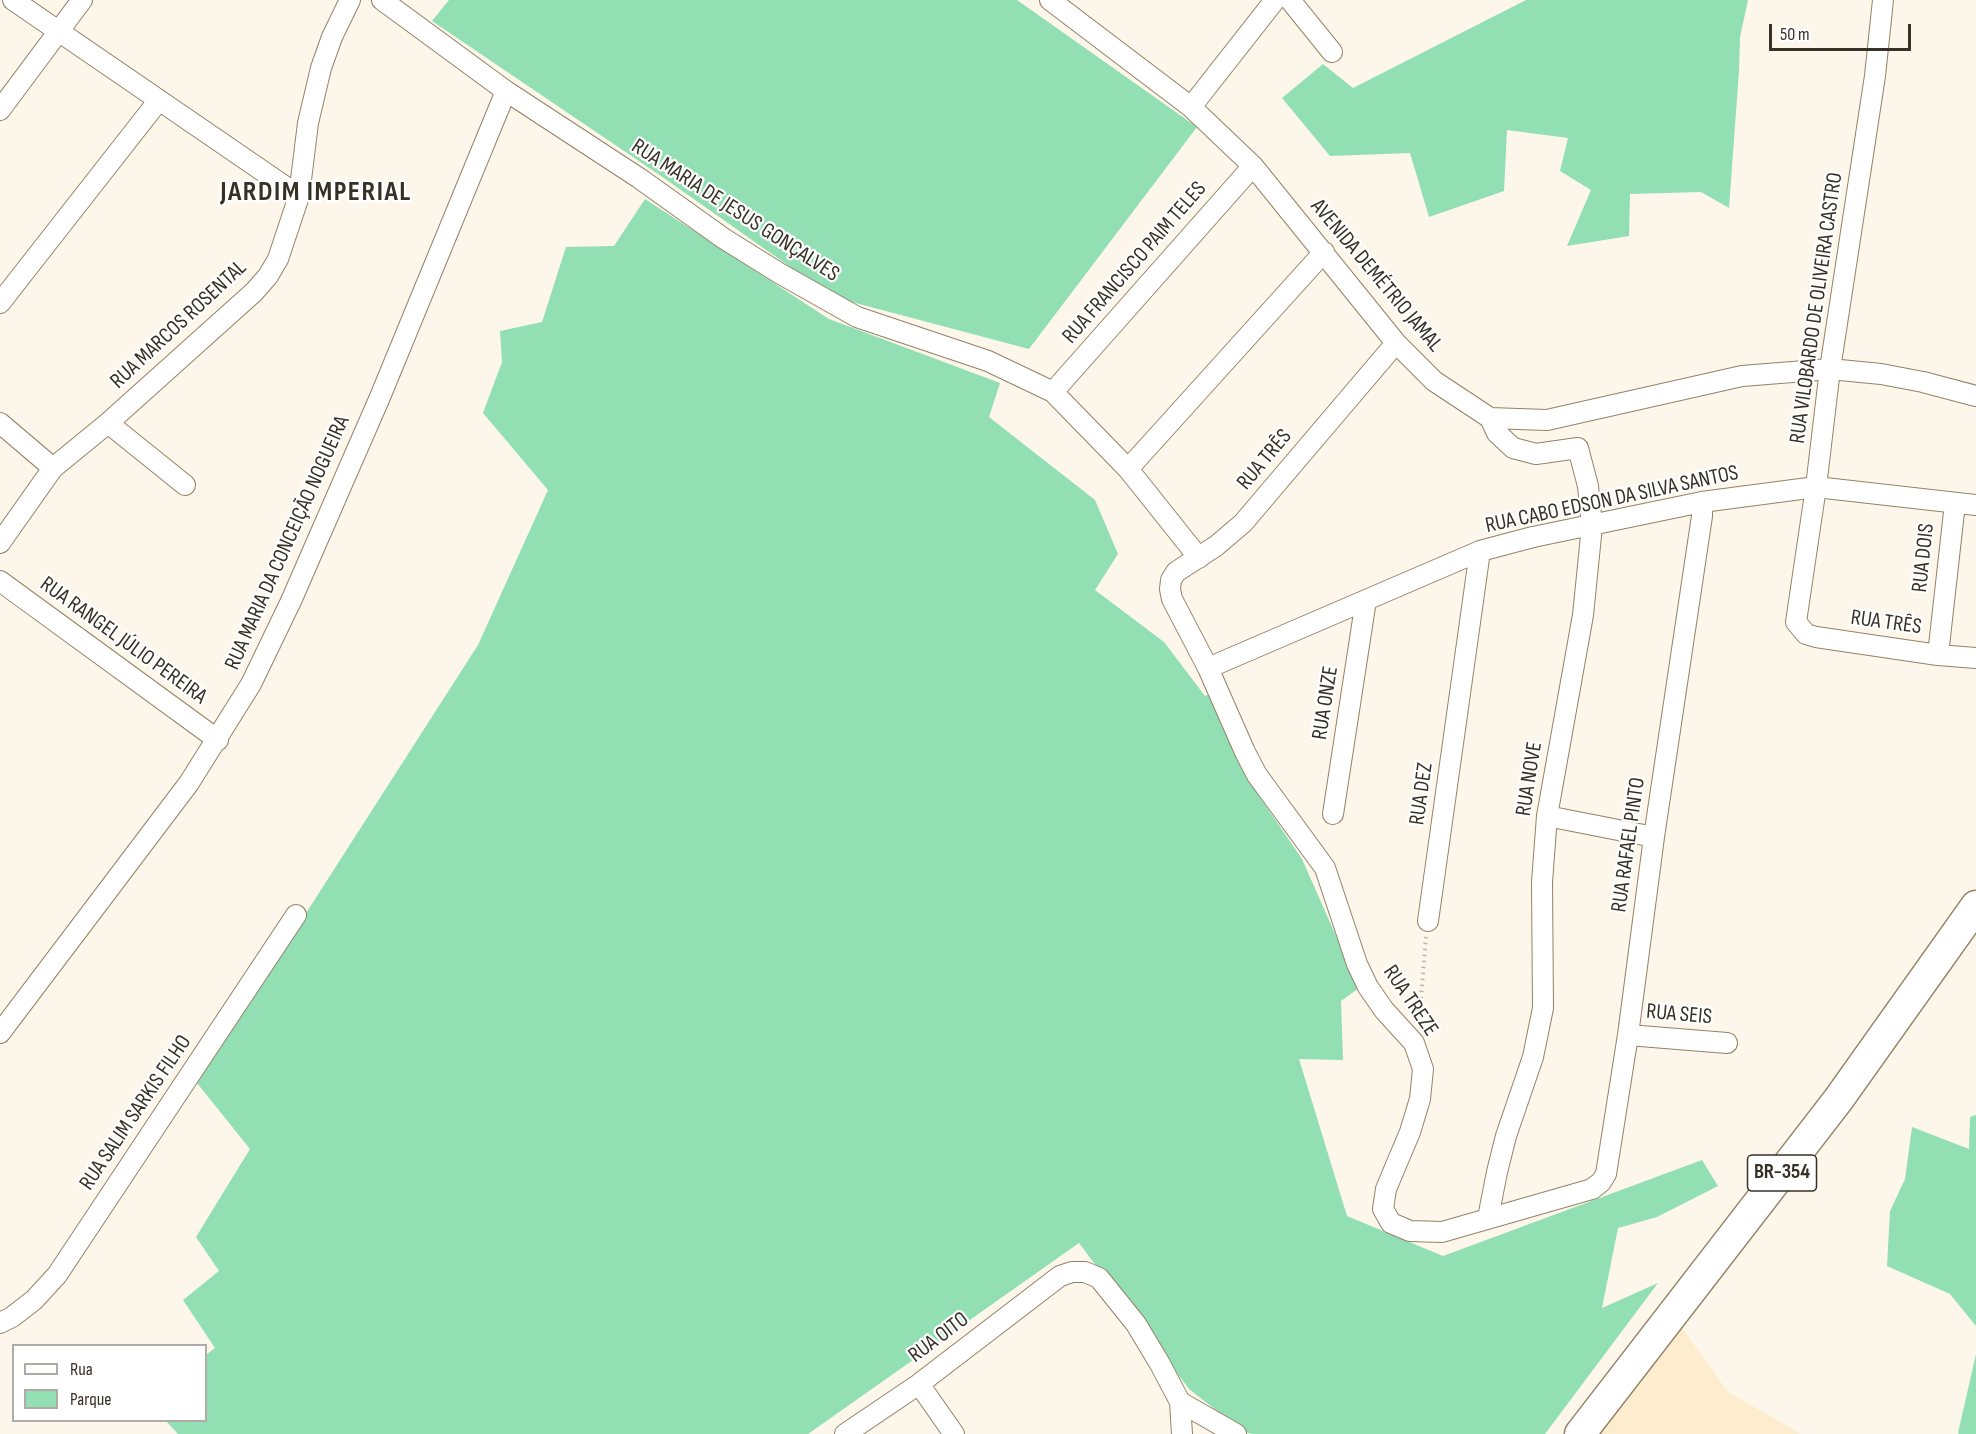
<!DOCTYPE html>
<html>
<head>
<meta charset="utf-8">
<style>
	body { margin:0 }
	#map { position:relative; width:1976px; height:1434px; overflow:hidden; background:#fdf6ea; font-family:"Sofia Sans Condensed",sans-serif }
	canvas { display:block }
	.legend { position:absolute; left:12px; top:1344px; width:195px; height:78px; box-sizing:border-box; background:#fff; border:2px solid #afaca8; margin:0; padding:8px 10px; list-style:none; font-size:18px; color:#373025 }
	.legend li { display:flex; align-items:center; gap:12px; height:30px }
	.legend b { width:30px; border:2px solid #afaca8 }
	.scale { position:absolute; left:1769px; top:24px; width:142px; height:27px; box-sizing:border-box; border:3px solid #373025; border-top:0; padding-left:8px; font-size:18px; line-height:21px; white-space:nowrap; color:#373025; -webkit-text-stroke:4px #fff; paint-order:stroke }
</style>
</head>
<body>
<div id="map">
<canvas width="1976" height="1434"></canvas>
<ul class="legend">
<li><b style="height:8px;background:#fff"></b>Rua</li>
<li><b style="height:16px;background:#92dfb3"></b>Parque</li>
</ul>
<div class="scale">50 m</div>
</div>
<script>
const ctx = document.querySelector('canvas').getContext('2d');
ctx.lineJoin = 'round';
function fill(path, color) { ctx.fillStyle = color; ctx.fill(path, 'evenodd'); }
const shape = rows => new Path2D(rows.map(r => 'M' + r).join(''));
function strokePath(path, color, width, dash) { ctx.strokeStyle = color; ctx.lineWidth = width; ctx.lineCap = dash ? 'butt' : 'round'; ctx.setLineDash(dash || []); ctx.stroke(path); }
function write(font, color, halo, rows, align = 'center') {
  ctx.font = font + ' "Sofia Sans Condensed",sans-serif'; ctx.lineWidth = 4.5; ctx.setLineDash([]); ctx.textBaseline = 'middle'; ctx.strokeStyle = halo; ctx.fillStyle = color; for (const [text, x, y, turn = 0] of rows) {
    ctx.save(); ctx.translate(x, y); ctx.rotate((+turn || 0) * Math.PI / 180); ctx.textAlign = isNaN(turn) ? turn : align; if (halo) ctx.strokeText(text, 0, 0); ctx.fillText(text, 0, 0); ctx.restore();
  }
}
fill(shape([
	[1677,1321,1728,1392,1801,1434,1595,1434]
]), '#fdeccd');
fill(shape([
	[449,0,1017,0,1197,127,1029,349,833,297,661,176,432,21],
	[1526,0,1748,0,1740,37,1739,71,1729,208,1701,192,1630,194,1629,236,1567,246,1591,190,1560,171,1568,138,1507,130,1504,191,1429,217,1410,153,1330,156,1282,98,1323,64,1353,88],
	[645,199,829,319,1000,383,989,417,1095,500,1118,554,1095,590,1164,642,1205,696,1218,691,1248,780,1302,859,1359,988,1341,1001,1343,1060,1299,1059,1347,1216,1443,1256,1702,1160,1718,1186,1657,1217,1618,1228,1602,1308,1658,1283,1545,1434,1253,1434,1244,1432,1189,1389,1079,1243,808,1434,178,1434,166,1421,206,1420,206,1355,215,1348,183,1300,219,1271,196,1237,250,1149,197,1083,478,645,548,490,483,413,502,362,500,331,542,322,566,247,614,246],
	[1976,1115,1976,1326,1950,1294,1887,1266,1890,1211,1905,1179,1912,1127,1969,1149,1970,1117],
	[1976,1354,1976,1434,1959,1434,1958,1433]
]), '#92dfb3');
const minor = shape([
	[13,0,299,196],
	[382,0,506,91,639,178,723,238,779,273,857,317,988,361,1053,392,1128,469,1199,558],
	[1050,0,1191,107,1253,166,1396,343,1434,381,1490,418,1547,420,1742,376,1830,369,1881,374,1923,382,1976,396],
	[1290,0,1332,52],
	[1883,0,1875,76,1830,369,1816,487,1796,622,1806,634,1816,637,1938,655,1976,658],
	[1191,107,1275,0],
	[0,110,82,0],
	[0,303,159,100],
	[1396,343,1243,523,1216,546,1176,572,1171,580,1170,589,1172,599,1208,668,1245,752,1257,775,1325,868,1357,964,1368,987,1384,1010,1414,1043,1423,1069,1420,1099,1410,1132,1386,1189,1383,1209,1391,1223,1410,1231,1442,1232,1592,1189,1601,1182,1606,1174,1628,1035,1654,837,1702,516,1702,502],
	[1053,392,1253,166],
	[0,423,53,468],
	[108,423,185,485],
	[1128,469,1324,252],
	[0,543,53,468,108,423,254,292,268,276,278,259,299,196,308,123,321,68,332,37,350,0],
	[0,581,218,740],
	[1938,655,1955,503],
	[1208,668,1480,551,1533,537,1702,502,1816,487,1976,505],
	[1333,814,1366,600],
	[1547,816,1654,837],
	[1428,921,1480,551],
	[0,1033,189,783,251,684,291,601,380,397,506,91],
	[1628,1035,1727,1043],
	[1488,1218,1497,1172,1506,1136,1533,1057,1543,1008,1542,882,1547,816,1583,615,1592,526,1588,486,1578,448,1536,454,1513,448,1497,433,1490,418],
	[0,1323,12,1317,34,1300,57,1275,296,915],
	[919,1384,954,1434],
	[1180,1402,1236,1434],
	[845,1434,919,1384,1060,1276,1072,1272,1085,1272,1099,1278,1136,1324,1160,1364,1180,1402,1182,1434]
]);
const highway = shape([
	[1580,1434,1838,1100,1976,906]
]);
strokePath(minor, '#938366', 22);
strokePath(highway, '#938366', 33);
strokePath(shape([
	[1419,1022,1426,937]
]), '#bdb6aa', 4, [1.5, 4.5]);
strokePath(minor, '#fff', 20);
strokePath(highway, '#fff', 30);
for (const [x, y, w] of [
	[1782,1173,69]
]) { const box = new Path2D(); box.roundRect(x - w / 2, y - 18, w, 36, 4.5); ctx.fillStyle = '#fff'; ctx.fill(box); strokePath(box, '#373025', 1.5); }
write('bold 21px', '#373025', null, [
	["BR-354",1782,1173]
]);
write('22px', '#373025', '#fff', [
	["RUA MARIA DE JESUS GONÇALVES",735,211,33],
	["RUA FRANCISCO PAIM TELES",1135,263,-49],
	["AVENIDA DEMÉTRIO JAMAL",1376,276,50],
	["RUA VILOBARDO DE OLIVEIRA CASTRO",1817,308,-82],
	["RUA MARCOS ROSENTAL",179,325,-43],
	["RUA TRÊS",1265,460,-50],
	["RUA CABO EDSON DA SILVA SANTOS",1612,500,-12],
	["RUA MARIA DA CONCEIÇÃO NOGUEIRA",288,543,-66],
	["RUA DOIS",1924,558,-84],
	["RUA TRÊS",1886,623,8],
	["RUA RANGEL JÚLIO PEREIRA",123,641,36],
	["RUA ONZE",1326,703,-81],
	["RUA NOVE",1530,779,-81],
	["RUA DEZ",1422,794,-82],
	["RUA RAFAEL PINTO",1629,845,-82],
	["RUA TREZE",1410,1001,56],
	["RUA SEIS",1679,1015,5],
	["RUA SALIM SARKIS FILHO",136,1113,-56],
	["RUA OITO",939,1338,-37]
]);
ctx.letterSpacing = '1.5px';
write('bold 28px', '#373025', '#fff', [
	["JARDIM IMPERIAL",316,193]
]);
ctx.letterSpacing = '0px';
</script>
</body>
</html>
